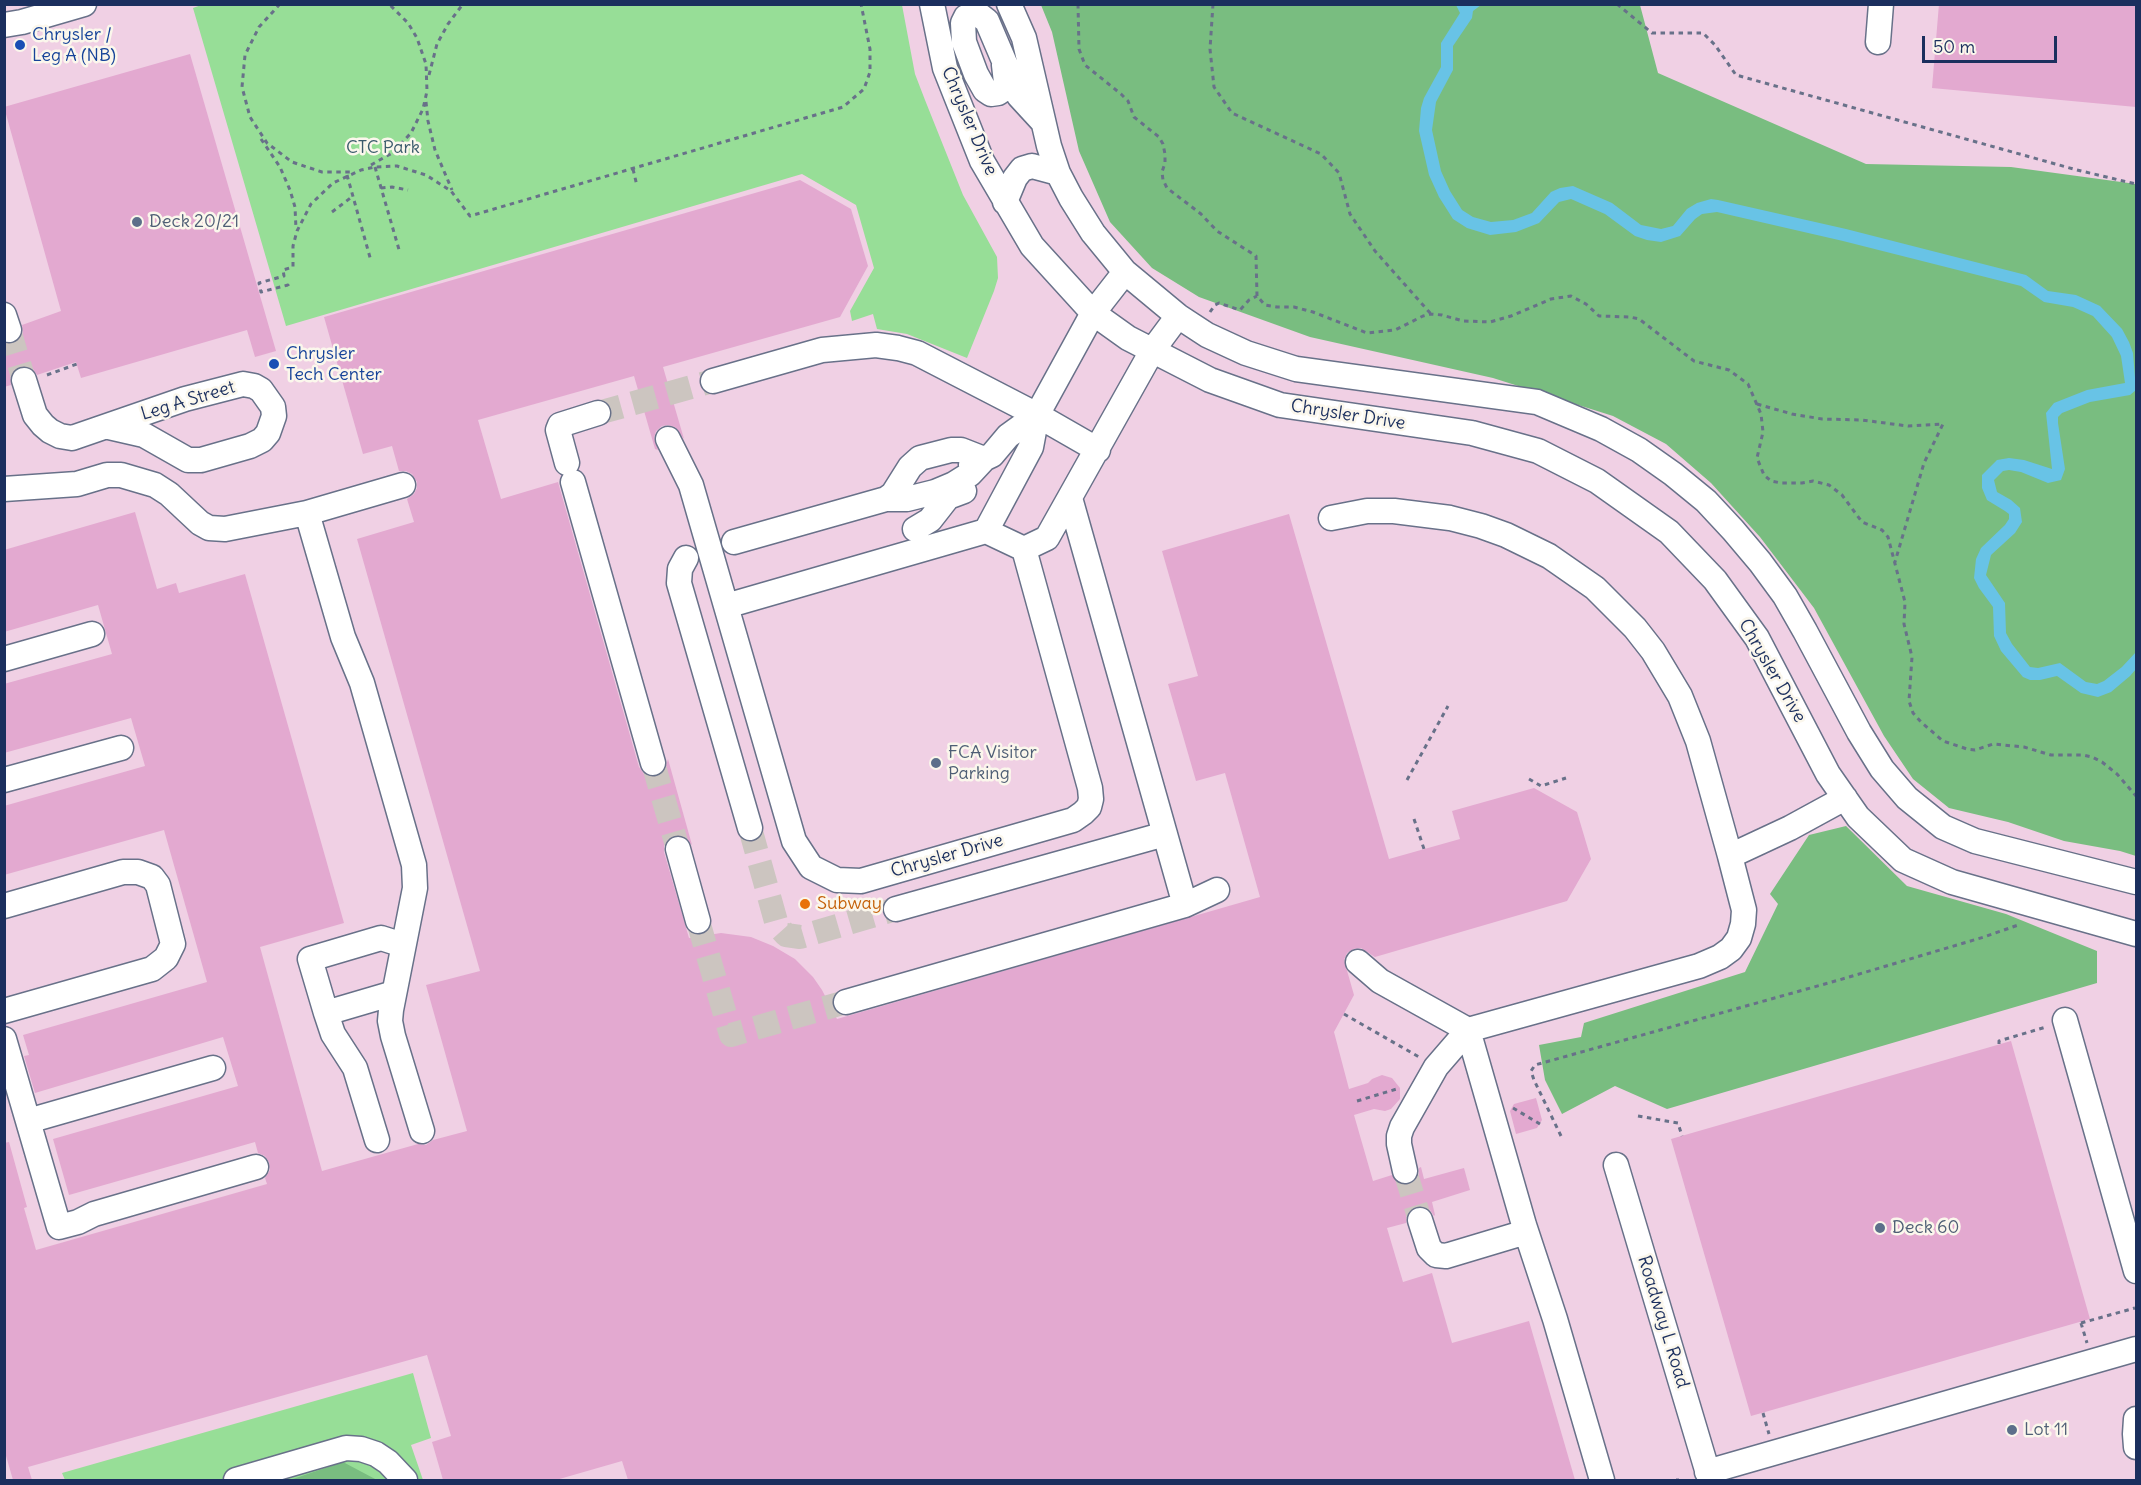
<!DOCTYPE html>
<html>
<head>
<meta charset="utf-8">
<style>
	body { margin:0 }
	#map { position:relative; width:2141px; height:1485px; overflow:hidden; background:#f8ebd8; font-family:Delius,sans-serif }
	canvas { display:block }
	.frame { position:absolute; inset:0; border:6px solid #1b2f5e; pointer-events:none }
	.scale { position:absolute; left:1922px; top:36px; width:135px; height:27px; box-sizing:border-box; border:3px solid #1b2f5e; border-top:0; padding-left:8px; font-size:18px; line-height:21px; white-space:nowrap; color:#1b2f5e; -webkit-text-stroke:4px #fbf7ec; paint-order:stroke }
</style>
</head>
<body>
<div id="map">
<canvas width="2141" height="1485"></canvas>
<div class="frame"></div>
<div class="scale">50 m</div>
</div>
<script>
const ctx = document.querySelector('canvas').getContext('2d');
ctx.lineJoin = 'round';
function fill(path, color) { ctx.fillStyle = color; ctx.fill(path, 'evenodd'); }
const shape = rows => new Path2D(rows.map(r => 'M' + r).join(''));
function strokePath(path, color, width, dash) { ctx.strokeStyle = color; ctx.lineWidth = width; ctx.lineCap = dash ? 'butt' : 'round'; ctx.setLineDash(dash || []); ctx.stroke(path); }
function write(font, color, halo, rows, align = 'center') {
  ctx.font = font + ' Delius,sans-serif'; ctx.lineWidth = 5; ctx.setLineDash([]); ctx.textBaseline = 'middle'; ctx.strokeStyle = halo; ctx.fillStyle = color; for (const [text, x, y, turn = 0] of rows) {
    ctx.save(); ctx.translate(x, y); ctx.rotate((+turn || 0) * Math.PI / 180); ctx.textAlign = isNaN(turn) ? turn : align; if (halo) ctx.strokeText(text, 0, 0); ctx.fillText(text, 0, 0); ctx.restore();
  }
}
fill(shape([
	[5,5,2136,5,2136,1480,5,1480]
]), '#f0d0e4');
fill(shape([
	[204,4,902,5,915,74,925,100,963,195,997,257,998,278,994,291,967,358,907,334,877,329,873,314,852,321,850,311,874,268,856,205,802,174,286,326,193,8],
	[413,1373,431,1438,411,1445,423,1480,65,1480,62,1473]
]), '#97de97');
fill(shape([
	[1041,5,1640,5,1658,73,1866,164,2011,167,2136,184,2136,856,2120,851,2064,841,2008,822,1949,808,1913,779,1884,736,1814,608,1760,537,1711,483,1666,444,1613,416,1493,378,1310,337,1199,297,1152,268,1110,222,1079,151,1052,32],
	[1846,826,1907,886,2006,914,2097,951,2097,983,1667,1109,1615,1086,1562,1114,1545,1080,1539,1045,1581,1037,1584,1023,1745,972,1778,904,1770,894,1809,835],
	[343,1462,377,1480,290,1480]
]), '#79bd80');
fill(shape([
	[1456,5,1481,5,1473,11,1472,18,1453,46,1453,70,1436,102,1432,130,1441,171,1450,191,1462,210,1473,217,1491,222,1513,220,1532,213,1551,192,1560,188,1573,186,1612,203,1641,225,1661,229,1673,226,1687,209,1697,203,1711,199,1718,200,1846,229,2026,275,2048,291,2076,295,2100,306,2122,329,2129,342,2133,353,2136,390,2130,395,2090,402,2062,413,2058,417,2058,423,2065,469,2061,480,2048,483,2021,472,2009,470,2003,471,1994,480,1997,492,2011,500,2020,508,2022,522,2015,533,1991,555,1986,575,2005,603,2006,633,2012,644,2030,667,2038,668,2060,663,2086,682,2097,684,2104,681,2122,667,2136,652,2136,669,2130,676,2111,692,2098,697,2081,693,2057,676,2040,680,2030,680,2023,677,2001,651,1994,636,1993,607,1979,588,1974,578,1976,559,1981,548,2005,525,2009,519,2009,514,2005,511,1987,500,1982,488,1982,475,1997,460,2009,458,2024,460,2052,469,2046,413,2054,403,2087,390,2125,383,2121,356,2112,337,2093,316,2073,307,2044,302,2021,286,1843,241,1717,212,1702,214,1695,219,1680,236,1661,242,1647,240,1635,236,1605,214,1571,199,1559,202,1539,223,1516,232,1490,235,1467,228,1453,219,1439,197,1429,175,1419,131,1421,108,1424,98,1441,67,1441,43,1460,13]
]), '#68c3e6');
fill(shape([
	[1939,4,2136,4,2136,107,1932,88],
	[190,54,276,351,255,357,247,330,81,378,76,362,37,375,33,369,28,366,20,366,13,371,10,377,11,385,4,387,4,343,13,344,19,340,23,333,22,325,61,311,4,107],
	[800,180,851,209,868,266,840,317,663,367,684,439,675,427,668,425,662,426,656,431,654,438,658,450,655,449,634,376,478,420,501,499,558,482,639,767,644,774,649,777,656,777,664,772,668,759,692,845,682,835,675,835,667,839,664,846,664,852,689,938,721,933,751,937,773,946,795,959,813,977,822,990,837,1019,1260,897,1225,773,1196,781,1168,684,1198,676,1162,551,1289,514,1389,859,1460,839,1452,811,1534,788,1577,812,1591,859,1567,901,1375,957,1361,948,1353,949,1347,953,1344,960,1354,995,1334,1032,1349,1089,1368,1083,1372,1079,1382,1075,1392,1078,1400,1088,1400,1099,1391,1109,1385,1111,1374,1109,1354,1115,1373,1181,1392,1175,1400,1184,1408,1185,1415,1181,1419,1175,1419,1168,1421,1167,1424,1179,1464,1168,1470,1190,1432,1202,1435,1215,1434,1216,1430,1210,1424,1206,1415,1207,1409,1211,1406,1216,1406,1223,1387,1228,1403,1282,1432,1273,1452,1343,1529,1321,1575,1480,628,1480,622,1461,556,1480,443,1480,432,1442,451,1436,427,1355,28,1467,32,1480,13,1480,4,1449,4,1143,9,1142,27,1207,24,1208,36,1250,267,1184,265,1178,270,1170,269,1162,265,1156,258,1153,255,1142,69,1195,53,1139,238,1086,223,1037,35,1093,24,1056,29,1055,23,1035,207,982,164,830,4,875,4,806,145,766,131,718,4,753,4,684,112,654,98,605,4,632,4,550,135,512,157,589,176,583,179,593,245,574,344,923,260,947,322,1171,418,1144,426,1145,433,1140,467,1131,426,985,480,971,357,539,414,522,407,499,414,494,417,488,417,482,412,474,406,471,399,471,392,446,363,454,324,317],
	[2011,1041,2090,1319,1751,1416,1671,1139],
	[1536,1098,1542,1120,1537,1128,1516,1134,1510,1111,1514,1104]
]), '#e3a9d0');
strokePath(shape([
	[9,330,24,380],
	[598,413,713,381],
	[653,763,678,849],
	[750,828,777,925,786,935,800,937,896,909],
	[698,921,731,1035,846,1002],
	[1405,1171,1420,1220]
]), '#ccc5c0', 24, [24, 12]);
const minor = shape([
	[932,4,945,68,982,161,1032,246,1093,313,1128,338,1210,380,1280,405,1472,433,1538,451,1597,481,1669,532,1715,580,1757,638,1828,774,1858,817,1903,860,1952,882,2136,934],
	[1009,4,1024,38,1049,146,1058,173,1071,198,1093,233,1125,272,1178,316,1207,335,1246,353,1296,369,1537,402,1601,429,1639,450,1673,474,1706,501,1733,530,1760,562,1785,596,1805,631,1859,732,1882,769,1907,798,1943,827,1975,841,2136,882],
	[4,25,22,22,84,4],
	[1878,42,1881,4],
	[1004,65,1006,82,1004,89,998,93,991,94,985,90,976,74,964,42,963,23,966,17,978,14,987,21,1019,96,1042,121],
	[1005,202,1015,178,1022,169,1032,166,1058,173],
	[4,315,9,330],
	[24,380,35,415,43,425,50,431,60,436,72,438,185,399,243,384,254,386,261,390,273,407,274,416,268,433,262,440,250,446,201,460,188,460,144,435,109,427],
	[713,381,822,350,876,345,898,348,917,353,1037,415,1098,450],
	[668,439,691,485,726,606,794,841,811,867,837,880,861,881,1073,820,1083,813,1089,807,1091,799,1090,788,1024,549,986,531,726,606],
	[567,463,558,430,560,425,598,413],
	[971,465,992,455,1008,436,1037,415],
	[573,482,653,763],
	[4,489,77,484,107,475,121,475,155,485,169,494,200,523,209,528,225,529,307,513,403,485],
	[1070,498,1185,905],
	[886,499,893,494,910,467,920,458,951,450,961,450,984,459],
	[307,513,343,637,362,683,414,865,415,888,391,1010,390,1021,393,1036,422,1131],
	[1331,518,1367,511,1394,511,1450,518,1481,526,1506,535,1549,556,1595,588,1635,628,1653,651,1680,696,1698,741,1730,856],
	[915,529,930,520,948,497,964,491],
	[986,531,1031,447,1037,415,1093,313,1125,272],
	[734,542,886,499,907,499,935,492,954,484,970,474,984,459],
	[1024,549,1047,538,1152,351,1178,316],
	[686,558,680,569,679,583,750,828],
	[4,659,92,634],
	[4,780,121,748],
	[678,849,698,921],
	[4,906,123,872,138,872,152,877,158,885,173,944,166,958,152,969,4,1011],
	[896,909,1165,834],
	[1358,962,1380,981,1468,1030,1699,966,1720,957,1731,949,1739,938,1743,924,1744,910,1730,856,1790,828,1845,798],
	[846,1002,1185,905,1217,890],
	[326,1013,310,959,381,938,403,945],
	[2065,1020,2136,1271],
	[1468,1030,1524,1225,1555,1319,1602,1480],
	[4,1039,59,1227,78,1222,94,1214,256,1167],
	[28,1121,213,1068],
	[377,1140,355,1068,333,1034,326,1013,394,993],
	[1616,1165,1710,1480],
	[1405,1171,1399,1144,1399,1136,1402,1127,1436,1067,1468,1030],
	[1420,1220,1429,1248,1436,1255,1446,1256,1526,1232],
	[2136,1419,2135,1434,2136,1447],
	[1707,1472,2136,1349],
	[236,1480,346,1448,361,1449,376,1454,388,1462,405,1480]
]);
strokePath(minor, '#687189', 27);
strokePath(shape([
	[280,4,259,27,245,55,242,87,250,117,267,143,292,162,322,172,351,172],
	[1078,4,1079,49,1085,65,1121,94,1128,101,1134,117,1159,137,1163,144,1165,154,1165,163,1162,172,1163,180,1167,188,1201,214,1217,231,1256,256,1257,296,1265,305,1277,307,1294,307,1313,312,1367,333,1395,330,1423,316,1431,314,1442,315,1463,321,1490,322,1511,316,1551,299,1571,296,1586,304,1599,316,1630,317,1639,319,1694,361,1729,370,1748,384,1761,414,1763,432,1757,458,1764,475,1771,481,1781,483,1802,483,1813,481,1829,485,1842,495,1862,522,1882,530,1888,537,1905,602,1904,624,1912,657,1909,701,1913,713,1921,722,1943,741,1967,749,1975,750,1993,744,2024,747,2051,755,2083,755,2092,757,2102,762,2117,774,2136,796],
	[1213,4,1210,49,1214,87,1232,113,1321,154,1339,173,1350,214,1375,251,1431,314],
	[1617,4,1652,33,1703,33,1715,45,1736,75,2077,170,2136,184],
	[429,75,437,44,448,24,463,4],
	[426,102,428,121,435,150,452,190],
	[261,139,280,167,290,190,295,207,296,229],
	[371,165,392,153,411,133,423,109,427,91,426,64,417,38,408,23,389,4],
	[375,167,400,253],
	[633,169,637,186],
	[347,175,371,261],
	[381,188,392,187,408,190],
	[332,212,353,196],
	[288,286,288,285,261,292,259,283,284,276,283,270,293,267,293,246,297,231,311,204,333,183,361,170,375,167,397,166,426,175,451,191,470,216,843,107,864,89,870,72,870,49,861,4],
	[1210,312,1215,305,1219,303,1240,310,1249,300,1257,296],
	[47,375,77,364],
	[1757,404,1792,414,1822,419,1862,420,1908,426,1943,424,1924,463,1895,562],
	[1529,779,1541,786,1566,778],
	[1407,780,1448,706],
	[1414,819,1424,849],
	[1344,1014,1419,1057],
	[1999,1044,1999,1041,2046,1027],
	[1357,1101,1400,1088],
	[1513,1108,1540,1124],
	[1638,1116,1678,1123,1682,1136],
	[1561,1136,1534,1080,1531,1071,1535,1065,1839,980,1984,937,2021,924],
	[2081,1323,2135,1308],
	[2081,1323,2087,1343],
	[1763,1413,1769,1434],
	[1676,1480,1679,1480]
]), '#687189', 3, [4.5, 4.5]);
strokePath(minor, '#fff', 24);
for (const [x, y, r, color] of [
	[20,45,6,"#1a4fb4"],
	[137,222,6,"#5c6f8a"],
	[274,364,6,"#1a4fb4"],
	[936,763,6,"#5c6f8a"],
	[805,904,6,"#e8710a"],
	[1880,1228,6,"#5c6f8a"],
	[2012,1430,6,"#5c6f8a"]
]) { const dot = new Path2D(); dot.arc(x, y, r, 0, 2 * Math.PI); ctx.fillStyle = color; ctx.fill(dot); strokePath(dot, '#fbf7ec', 2); }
write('18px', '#164399', '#fbf7ec', [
	["Chrysler /",32,35],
	["Leg A (NB)",32,56],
	["Chrysler",286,354],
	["Tech Center",286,375]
], 'left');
write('18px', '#1b2f5e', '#fbf7ec', [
	["Chrysler Drive",969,121,67],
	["Leg A Street",188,401,-17],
	["Chrysler Drive",1348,415,9],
	["Chrysler Drive",1772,671,60],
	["Chrysler Drive",947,856,-16],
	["Roadway L Road",1663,1322,73]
]);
write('18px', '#3a5b6c', '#fbf7ec', [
	["CTC Park",383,148]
]);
write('18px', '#4e5e75', '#fbf7ec', [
	["Deck 20/21",149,222],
	["FCA Visitor",948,753],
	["Parking",948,774],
	["Deck 60",1892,1228],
	["Lot 11",2024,1430]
], 'left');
write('18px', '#c56008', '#fbf7ec', [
	["Subway",817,904]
], 'left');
</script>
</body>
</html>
